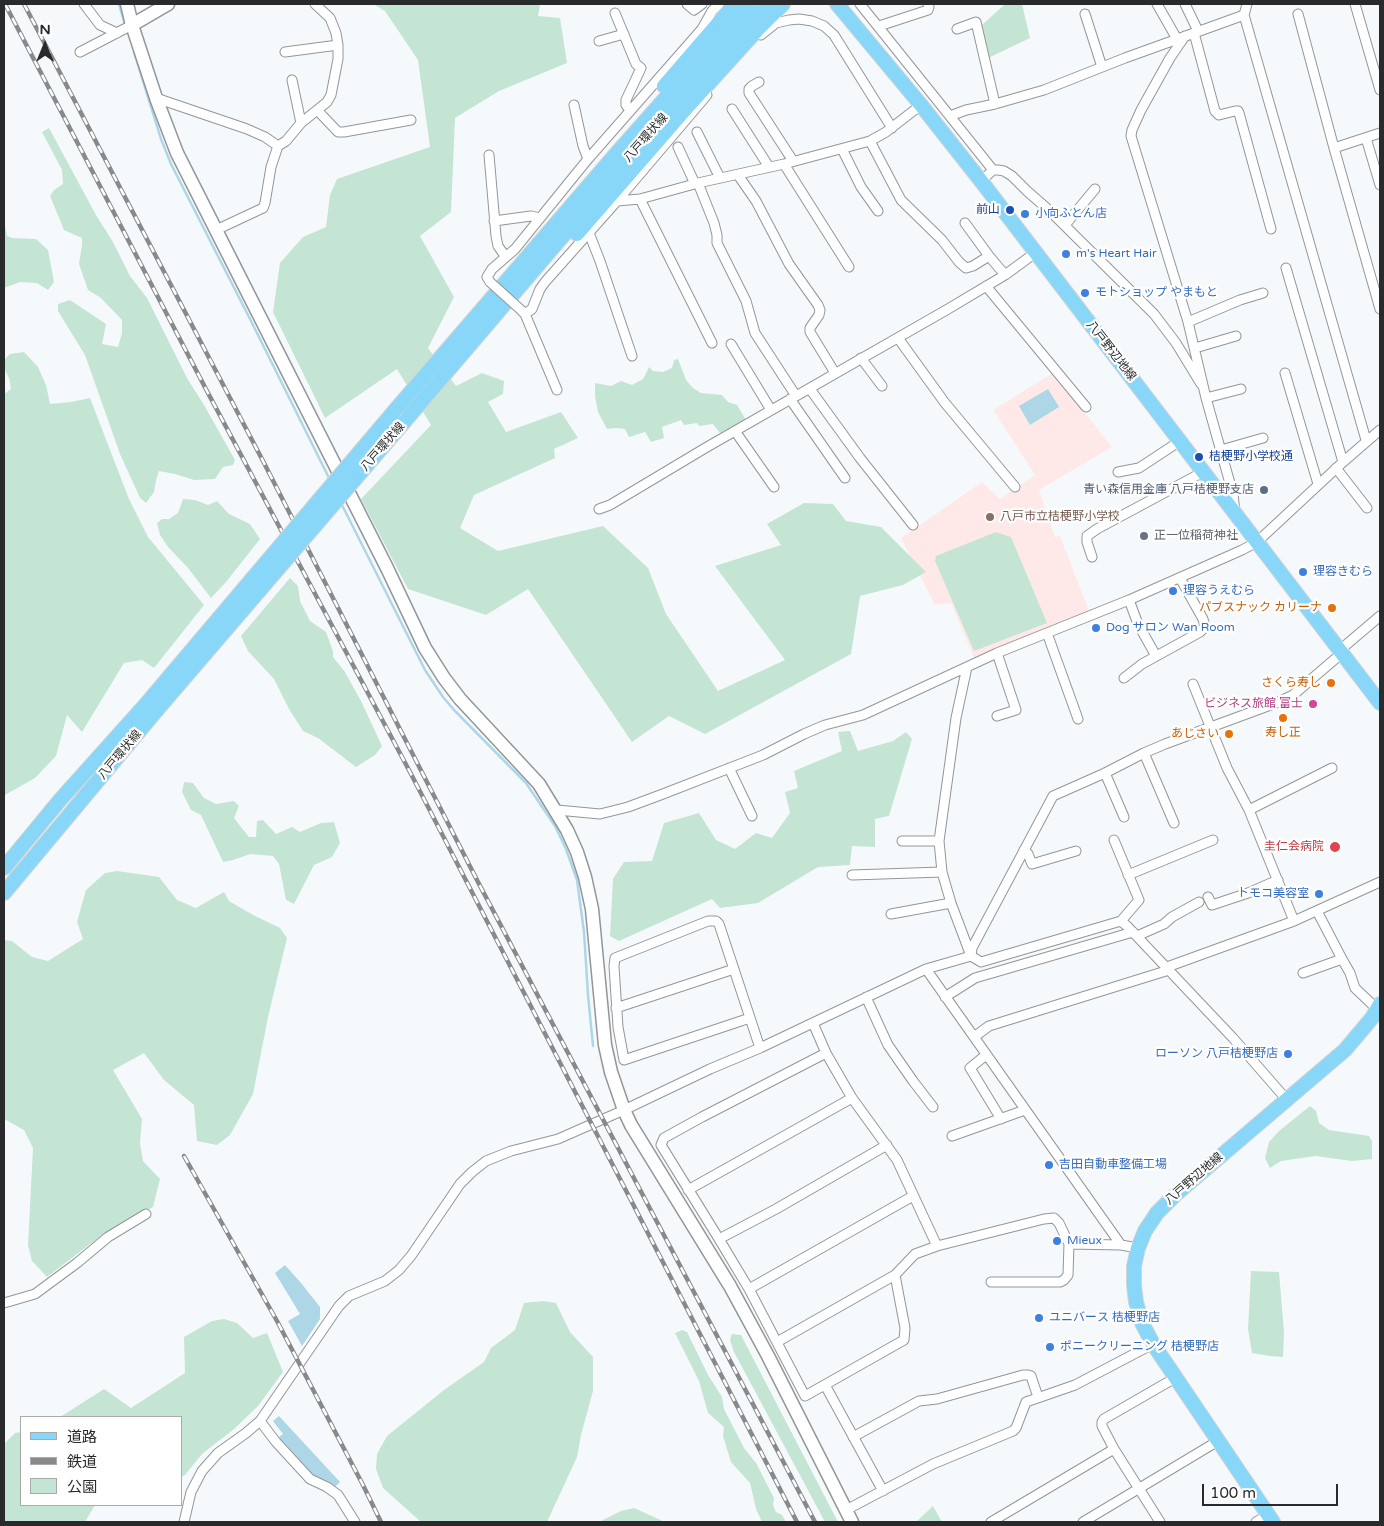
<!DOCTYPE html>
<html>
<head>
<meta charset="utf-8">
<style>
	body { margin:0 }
	#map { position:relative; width:1384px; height:1526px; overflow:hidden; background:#f6f9fc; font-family:"Varela Round","Noto Sans JP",sans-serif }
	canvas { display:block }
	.frame { position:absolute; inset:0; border:5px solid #292a2b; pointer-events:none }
	.legend { position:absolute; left:20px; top:1416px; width:162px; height:90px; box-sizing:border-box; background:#fff; border:1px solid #a9aaaa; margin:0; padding:6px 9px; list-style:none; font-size:15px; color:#292a2b }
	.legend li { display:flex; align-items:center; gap:10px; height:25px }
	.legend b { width:25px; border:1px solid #a9aaaa }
	.north { position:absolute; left:20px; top:20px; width:50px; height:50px; -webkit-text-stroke:4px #fff; paint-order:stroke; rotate:0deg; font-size:14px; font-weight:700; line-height:20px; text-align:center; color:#292a2b }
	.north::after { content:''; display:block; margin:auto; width:18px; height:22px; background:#292a2b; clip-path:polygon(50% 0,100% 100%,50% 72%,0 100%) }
	.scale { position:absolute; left:1202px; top:1484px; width:136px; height:22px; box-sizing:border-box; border:2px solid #292a2b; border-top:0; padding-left:6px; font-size:15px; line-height:18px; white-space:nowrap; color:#292a2b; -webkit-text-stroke:4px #fff; paint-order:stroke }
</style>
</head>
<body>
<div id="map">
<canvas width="1384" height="1526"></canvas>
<div class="frame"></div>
<ul class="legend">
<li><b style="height:6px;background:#88d7f8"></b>道路</li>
<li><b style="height:6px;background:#87898b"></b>鉄道</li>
<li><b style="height:14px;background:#c4e5d3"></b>公園</li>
</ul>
<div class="north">N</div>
<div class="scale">100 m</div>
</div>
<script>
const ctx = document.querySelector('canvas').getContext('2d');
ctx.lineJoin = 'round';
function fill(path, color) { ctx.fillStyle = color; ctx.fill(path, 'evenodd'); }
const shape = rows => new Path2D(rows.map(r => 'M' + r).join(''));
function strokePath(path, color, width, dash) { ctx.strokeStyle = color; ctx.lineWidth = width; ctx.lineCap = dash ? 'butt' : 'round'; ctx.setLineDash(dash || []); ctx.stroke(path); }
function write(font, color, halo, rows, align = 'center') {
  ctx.font = font + ' "Varela Round","Noto Sans JP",sans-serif'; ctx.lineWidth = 4.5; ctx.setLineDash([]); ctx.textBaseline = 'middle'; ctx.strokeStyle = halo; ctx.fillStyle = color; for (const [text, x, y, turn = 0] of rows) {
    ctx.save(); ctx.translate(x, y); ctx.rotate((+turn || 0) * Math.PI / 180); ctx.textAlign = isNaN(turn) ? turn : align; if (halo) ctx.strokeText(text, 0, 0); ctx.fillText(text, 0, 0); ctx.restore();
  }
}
fill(shape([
	[1053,373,1112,447,1039,490,1055,537,1060,536,1089,611,974,658,951,603,935,605,901,538,982,482,1000,499,1035,475,993,410]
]), '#ffe9e8');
fill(shape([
	[373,4,540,4,538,16,560,18,567,63,499,91,455,118,451,212,420,236,454,297,428,348,456,386,482,373,504,381,503,394,488,402,506,432,561,412,578,438,554,449,555,458,474,495,460,528,498,551,603,526,648,568,666,614,718,691,785,660,715,566,781,545,767,524,804,503,833,504,846,521,881,527,926,572,903,585,860,596,851,654,705,734,669,716,632,742,528,589,486,615,408,589,361,499,431,425,397,369,325,418,273,312,280,263,303,237,326,227,330,195,337,179,430,147,418,60,385,11],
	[1005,4,1022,4,1030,38,988,58,981,26],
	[49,128,96,215,113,242,130,276,147,298,187,378,204,405,235,460,233,465,223,467,215,479,194,480,175,474,159,471,156,480,154,492,146,503,140,498,120,454,85,355,58,311,58,304,70,300,106,324,102,344,118,347,122,333,122,320,101,298,88,290,79,264,82,245,82,238,64,230,50,196,54,190,63,184,62,170,42,132],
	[4,220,7,236,12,238,36,239,48,250,54,282,48,290,37,283,20,282,4,288],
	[24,352,38,367,46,385,50,404,71,402,90,398,129,499,148,537,204,605,154,668,142,660,124,663,82,732,67,715,56,756,35,778,5,795,4,795,4,394,11,389,9,378,4,368,4,360,10,354],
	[678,359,686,380,693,388,701,393,722,395,728,402,737,405,746,420,720,433,713,424,699,426,697,423,684,425,681,420,662,427,664,438,651,442,645,432,629,437,625,429,616,428,607,429,598,412,595,396,595,383,611,386,621,381,632,385,643,379,649,367,653,371,663,372,672,368,674,360],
	[183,499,195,500,208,505,217,501,229,514,250,524,260,539,226,582,211,598,188,568,168,547,160,535,157,523,162,519,169,519,178,513],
	[996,532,1011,537,1047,623,974,651,935,561,936,556],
	[290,578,298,586,300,601,310,621,326,632,333,651,333,657,345,672,361,701,382,746,375,755,356,767,318,738,303,731,289,709,274,679,248,651,241,636],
	[850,731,858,751,893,741,906,732,912,739,889,816,875,819,875,847,852,846,850,865,818,867,758,903,720,908,712,899,619,941,610,936,613,879,624,862,652,861,664,823,699,813,716,840,735,849,756,833,772,838,790,813,785,792,798,788,794,771,842,751,838,732],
	[184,782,193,783,204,798,216,804,234,801,239,806,234,818,249,837,256,837,257,821,263,820,276,834,292,827,300,832,321,823,334,822,340,843,332,857,314,865,294,904,286,900,279,864,273,856,250,854,233,860,223,862,201,815,191,810,182,792],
	[117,871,159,877,177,900,196,908,224,892,229,901,253,915,280,928,287,938,268,1017,253,1094,230,1135,217,1145,197,1141,194,1105,164,1080,144,1053,113,1070,142,1119,140,1143,143,1161,160,1179,153,1207,103,1234,47,1277,32,1261,28,1245,33,1148,24,1130,4,1119,4,940,12,941,32,957,48,961,83,939,77,922,86,890,105,873],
	[1310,1106,1316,1111,1319,1123,1329,1130,1369,1136,1372,1141,1372,1159,1352,1161,1315,1156,1281,1161,1270,1168,1265,1158,1269,1142,1279,1131],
	[1251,1271,1279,1272,1284,1332,1283,1357,1270,1356,1252,1353,1248,1329],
	[543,1301,556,1303,570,1332,593,1357,593,1391,581,1435,577,1457,547,1522,421,1522,383,1488,376,1469,377,1454,387,1436,444,1390,484,1362,491,1348,515,1330,524,1303],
	[224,1319,237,1323,253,1338,267,1333,283,1372,258,1406,234,1429,202,1454,185,1475,181,1477,181,1417,60,1417,104,1389,131,1408,185,1373,184,1337,212,1321],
	[682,1330,687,1332,708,1375,722,1397,724,1409,744,1448,756,1463,774,1498,773,1505,776,1512,782,1515,786,1522,762,1522,756,1509,750,1483,731,1462,723,1436,724,1427,708,1413,699,1381,675,1333],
	[732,1334,741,1335,838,1522,825,1522,734,1352,730,1340],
	[21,1432,21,1505,95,1505,85,1522,4,1522,4,1444,15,1433],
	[933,1506,942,1522,916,1522],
	[634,1508,665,1522,599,1522,621,1511]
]), '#c4e5d3');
fill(shape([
	[1048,389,1059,407,1030,425,1019,406],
	[285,1265,301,1283,320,1307,320,1319,302,1346,288,1321,300,1314,275,1273],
	[279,1416,340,1482,335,1487,314,1476,279,1437,283,1434,273,1421]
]), '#add7e6');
strokePath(shape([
	[119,4,125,25],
	[134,52,161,139,171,164,250,319,330,480],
	[341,503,425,670,443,697,454,710,526,783,555,826,566,849,577,880,584,932,588,995,593,1046]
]), '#add7e6', 2.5);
const street = shape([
	[84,4,100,25,117,33],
	[687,4,694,10,702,4],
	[860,4,993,170],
	[1157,4,1177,39],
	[1185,4,1198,31],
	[1355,4,1380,90],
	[615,13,636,64,641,68,626,100,626,105,630,110],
	[1085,14,1102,67],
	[1298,14,1334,148,1380,309],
	[1244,15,1366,440],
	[879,26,928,10,929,7,928,4],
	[957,29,976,22,995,104],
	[1194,33,1215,111,1219,115,1235,111,1238,111,1239,113,1271,229],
	[761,35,776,23,789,20,799,19,812,21,824,26,834,35,892,128],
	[1185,36,1170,58,1141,110,1132,130,1131,136,1188,322,1206,398,1233,494,1235,512],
	[599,41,624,34],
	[80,52,132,25],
	[285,52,338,45],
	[292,80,301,123],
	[759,82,752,86,749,89,749,93,793,161],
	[156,98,247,129,265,137,278,146],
	[574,105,583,146,588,159],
	[732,109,769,167],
	[317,110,338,132,344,132,411,120],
	[950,116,966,110,995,104,1044,90,1125,58,1244,15,1247,4],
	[697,132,720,178],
	[1366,138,1380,185],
	[870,141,901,200,942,240,959,262,966,268,973,266,989,256],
	[678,147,695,184],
	[1334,148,1380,133],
	[842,149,861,187,878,211],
	[489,155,496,236,498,246,505,256],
	[784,164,849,267],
	[738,175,756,201,789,264,818,305,820,310,819,315,810,328,810,332,835,373],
	[981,181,993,170,998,170,1004,171,1012,176,1027,191,1051,212,1154,314,1176,343,1201,384],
	[698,183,714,223,717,235,717,243,746,301,755,333,796,396],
	[640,199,698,183,784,164,870,141,886,132,921,105],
	[617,201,640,199,712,343],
	[494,221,531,216,540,218],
	[965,223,989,256,1005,275],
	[1065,225,1095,189],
	[216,230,263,208,265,203,271,167,278,146,286,141,301,123,327,102,331,95,338,59,338,45,336,33,330,18,315,4],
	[589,233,600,261,632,356],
	[1286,268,1343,462],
	[490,282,487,277,492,269,515,249,588,159,702,29,712,11,719,4],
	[986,286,1086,407],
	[521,310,525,314,532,309,540,289,545,282,617,201,707,95],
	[525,314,557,390],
	[1188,322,1240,300,1263,293],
	[898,338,945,403,1015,487],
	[731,344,771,410],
	[1195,348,1236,336],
	[861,358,882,386],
	[1285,373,1318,484],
	[810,389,860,458,913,525],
	[1206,398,1241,389],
	[790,399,845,478],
	[735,431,774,487],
	[1221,450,1263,438],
	[1336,468,1367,508],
	[1118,472,1139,468,1180,441],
	[599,509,610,505,707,447,948,309,1005,275,1035,253],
	[1092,557,1087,542,1087,536,1097,529,1203,472],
	[1129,600,1138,624,1156,656],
	[1047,633,1078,719],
	[1340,650,1380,616],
	[997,653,1016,710,997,716],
	[967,667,956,718,939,841,942,872,951,903,971,956,981,962,1121,921,1128,927,1233,1038,1287,1100],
	[1124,678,1142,664,1200,632,1205,627,1203,619,1180,578],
	[1193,684,1227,768,1249,810,1294,921],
	[1144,753,1174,823],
	[729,768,752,816],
	[1105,773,1124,817],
	[557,810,600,814,628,807,663,794,763,755,804,734,825,725,863,715,997,653,1129,600,1242,550,1257,542,1343,462,1380,430],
	[1249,810,1332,768],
	[1114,840,1139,900,1121,921],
	[902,841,939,841],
	[1024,850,1028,854,1032,864,1076,851],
	[852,875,942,872],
	[1128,875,1213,840],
	[1208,897,1212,905,1248,893,1278,880],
	[891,914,951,903],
	[1137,936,1164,924,1172,917,1199,902],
	[1342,959,1350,973,1355,988,1377,1009],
	[1167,967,1294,921,1380,882],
	[926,969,1121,1245],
	[1303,973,1342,959,1317,911],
	[866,997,888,1045,913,1081,933,1107],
	[945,997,975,978,1133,932],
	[616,1008,734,969],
	[750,1018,624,1060,618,1027,614,966,615,958,708,921,716,921,719,924,760,1048],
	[813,1023,826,1053,852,1098,897,1160,937,1246],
	[974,1037,989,1026,1169,970],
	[826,1053,702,1117,664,1138,661,1145,719,1239,749,1289,805,1396,904,1340,905,1328,895,1275],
	[986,1055,970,1068,1001,1119],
	[952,1136,1025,1110],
	[688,1190,852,1098],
	[719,1239,776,1209,887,1145],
	[991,1282,1060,1282,1064,1280,1068,1275,1069,1244],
	[749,1289,913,1196],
	[4,1303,35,1294,77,1263,108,1237,146,1214],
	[777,1342,895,1275,915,1254,937,1246,1044,1219,1054,1218,1059,1223,1069,1244,1121,1245,1138,1248],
	[825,1385,883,1491],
	[260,1421,276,1442,310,1479,327,1487,338,1495,355,1522],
	[853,1437,919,1401,937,1399,1023,1375,1028,1375,1031,1376,1038,1397],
	[1114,1449,1160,1522],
	[846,1510,933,1464,1013,1431,1016,1428,1026,1402,1075,1385,1153,1344],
	[184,1522,191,1492,202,1471,218,1453,246,1433,260,1421,339,1306,349,1296,385,1281,399,1270,411,1256,460,1184,472,1172,486,1161,511,1151,558,1139,624,1110,710,1069,760,1048,926,969,971,956,972,948,1053,796,1105,773,1144,753,1165,744,1276,703,1293,695,1342,653],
	[991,1522,1114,1449,1102,1426,1102,1422,1104,1419,1175,1378],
	[1083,1522,1218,1441],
	[1256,1522,1268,1515]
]);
const secondary = shape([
	[127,4,132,25,156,98,177,153,387,568,425,648,444,678,460,699,539,784,567,830,577,852,585,877,592,909,605,1045,611,1072,624,1110,631,1125,730,1286,768,1356,852,1522],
	[132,25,168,4]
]);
const primary = shape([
	[837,4,921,105,981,181,1380,703],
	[664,86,735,4],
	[577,234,689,105,758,29,783,4],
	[397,408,615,155,749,4],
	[404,422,696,80,767,4],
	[4,868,60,800,147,703],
	[4,893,156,711],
	[1273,1522,1153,1344,1142,1323,1136,1302,1134,1285,1134,1266,1138,1248,1145,1231,1157,1213,1175,1195,1345,1050,1372,1018,1380,1004]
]);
strokePath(street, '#939699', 11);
strokePath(secondary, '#939699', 15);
strokePath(primary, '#d4d4d5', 16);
strokePath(street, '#fff', 9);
strokePath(secondary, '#fff', 12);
strokePath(primary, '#88d7f8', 14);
const rail = shape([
	[5,4,208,393,410,772,797,1522],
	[24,4,263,461,478,882,815,1522],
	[184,1156,277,1321,363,1485,381,1522]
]);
strokePath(rail, '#87898b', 4.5);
strokePath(rail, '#fff', 2.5, [8]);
const streetBridge = shape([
	[490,282,521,310]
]);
const primaryBridge = shape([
	[147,703,397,408],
	[156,711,404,422]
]);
strokePath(streetBridge, '#939699', 11, []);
strokePath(primaryBridge, '#d4d4d5', 16, []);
strokePath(streetBridge, '#fff', 9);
strokePath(primaryBridge, '#88d7f8', 14);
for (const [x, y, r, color] of [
	[1010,210,5,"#1a4fb4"],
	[1025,214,5,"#3f7fe0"],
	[1066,254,5,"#3f7fe0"],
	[1085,293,5,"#3f7fe0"],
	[1199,457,5,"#1a4fb4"],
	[1264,490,5,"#5c6f8a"],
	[990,517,5,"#8d6e63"],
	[1144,536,5,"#6b7280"],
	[1303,572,5,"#3f7fe0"],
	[1173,591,5,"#3f7fe0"],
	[1332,608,5,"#e8710a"],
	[1096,628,5,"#3f7fe0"],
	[1331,683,5,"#e8710a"],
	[1313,704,5,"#d1479c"],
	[1283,718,5,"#e8710a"],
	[1229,734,5,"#e8710a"],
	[1335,847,6,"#e0444e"],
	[1319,894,5,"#3f7fe0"],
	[1288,1054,5,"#3f7fe0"],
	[1049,1165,5,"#3f7fe0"],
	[1057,1241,5,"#3f7fe0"],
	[1039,1318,5,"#3f7fe0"],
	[1050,1347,5,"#3f7fe0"]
]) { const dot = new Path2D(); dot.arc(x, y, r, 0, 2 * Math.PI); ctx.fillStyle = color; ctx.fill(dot); strokePath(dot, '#fff', 2); }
write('12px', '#292a2b', '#fff', [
	["八戸環状線",646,138,-49],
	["八戸野辺地線",1111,351,52],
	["八戸環状線",383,447,-49],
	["八戸環状線",120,755,-50],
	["八戸野辺地線",1194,1179,-41]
]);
write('12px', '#164399', '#fff', [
	["前山",1000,210],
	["桔梗野小学校通",1209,457,"left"]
], 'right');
write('12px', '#366cbe', '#fff', [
	["小向ふとん店",1035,214],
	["m's Heart Hair",1076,254],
	["モトショップ やまもと",1095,293],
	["理容きむら",1313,572],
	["理容うえむら",1183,591],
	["Dog サロン Wan Room",1106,628],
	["トモコ美容室",1309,894,"right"],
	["ローソン 八戸桔梗野店",1278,1054,"right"],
	["吉田自動車整備工場",1059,1165],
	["Mieux",1067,1241],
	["ユニバース 桔梗野店",1049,1318],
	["ポニークリーニング 桔梗野店",1060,1347]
], 'left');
write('12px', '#4e5e75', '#fff', [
	["青い森信用金庫 八戸桔梗野支店",1254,490]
], 'right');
write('12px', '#785e54', '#fff', [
	["八戸市立桔梗野小学校",1000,517]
], 'left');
write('12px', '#5b616d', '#fff', [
	["正一位稲荷神社",1154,536]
], 'left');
write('12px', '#c56008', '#fff', [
	["パブスナック カリーナ",1322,608],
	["さくら寿し",1321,683],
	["寿し正",1283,733,"center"],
	["あじさい",1219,734]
], 'right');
write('12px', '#b23c85', '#fff', [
	["ビジネス旅館 富士",1303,704]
], 'right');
write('12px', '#be3a42', '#fff', [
	["圭仁会病院",1324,847]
], 'right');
</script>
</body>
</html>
